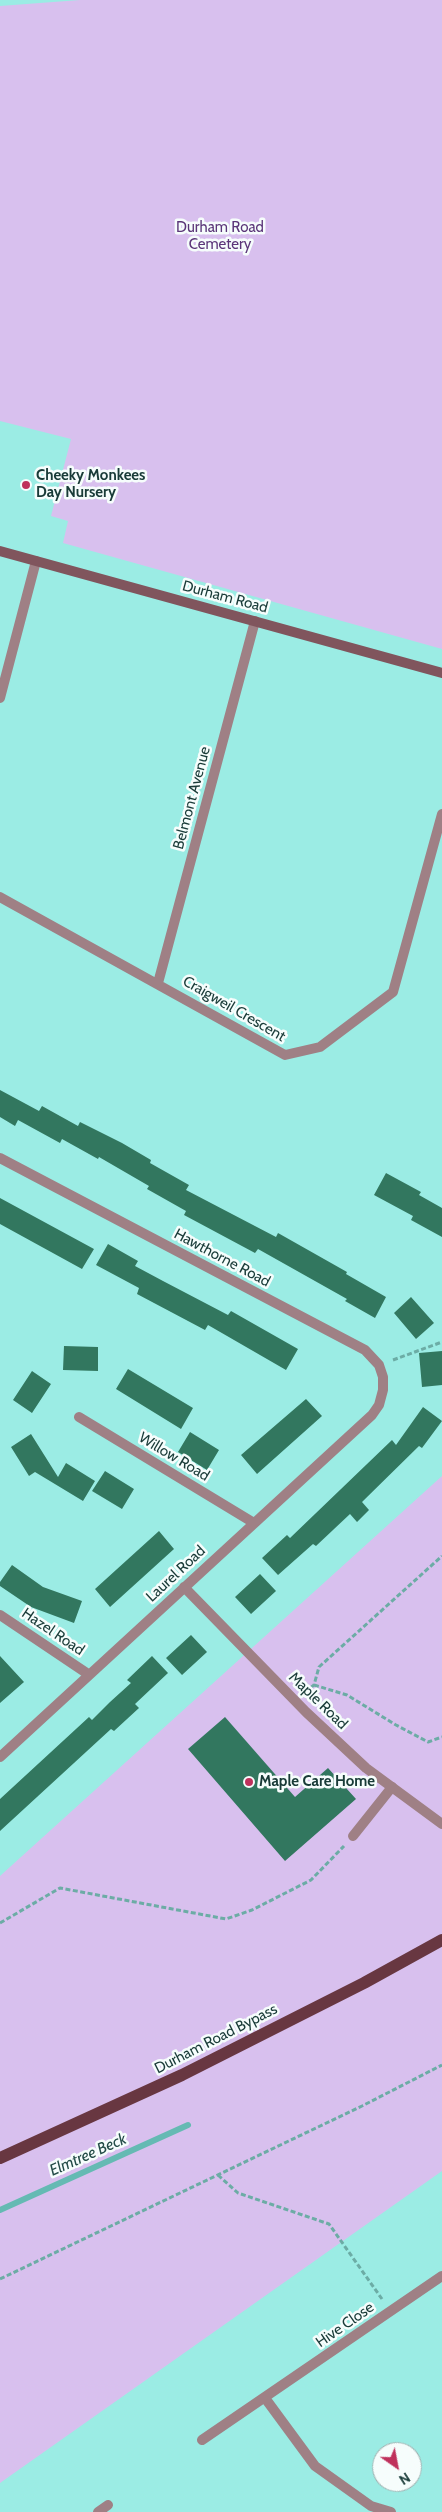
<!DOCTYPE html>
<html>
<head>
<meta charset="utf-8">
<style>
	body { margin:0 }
	#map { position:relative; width:442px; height:2512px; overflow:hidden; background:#9bece4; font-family:Cabin,sans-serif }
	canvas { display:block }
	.north { position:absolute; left:372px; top:2442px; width:50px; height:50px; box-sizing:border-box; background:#f6fdfc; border:1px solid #9eafae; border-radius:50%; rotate:147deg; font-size:14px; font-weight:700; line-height:20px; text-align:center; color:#193b38 }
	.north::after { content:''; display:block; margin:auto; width:18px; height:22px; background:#bf315c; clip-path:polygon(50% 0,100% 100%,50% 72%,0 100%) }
</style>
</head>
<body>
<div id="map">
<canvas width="442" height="2512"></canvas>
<div class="north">N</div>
</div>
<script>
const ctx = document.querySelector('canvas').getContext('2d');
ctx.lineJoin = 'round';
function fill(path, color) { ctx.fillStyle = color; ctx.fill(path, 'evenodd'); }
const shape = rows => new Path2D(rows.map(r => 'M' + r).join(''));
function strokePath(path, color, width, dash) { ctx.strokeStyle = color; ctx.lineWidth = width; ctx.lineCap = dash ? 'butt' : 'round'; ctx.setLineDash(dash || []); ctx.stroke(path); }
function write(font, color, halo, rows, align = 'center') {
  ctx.font = font + ' Cabin,sans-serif'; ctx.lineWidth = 5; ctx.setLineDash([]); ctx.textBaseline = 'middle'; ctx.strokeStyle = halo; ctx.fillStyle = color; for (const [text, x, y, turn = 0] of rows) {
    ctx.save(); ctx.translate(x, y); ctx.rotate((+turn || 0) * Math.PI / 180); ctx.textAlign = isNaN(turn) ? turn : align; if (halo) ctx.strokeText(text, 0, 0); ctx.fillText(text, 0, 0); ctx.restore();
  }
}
fill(shape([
	[80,0,442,0,442,649,63,543,68,521,51,516,71,439,0,421,0,6],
	[442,1476,442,2171,0,2483,0,1876]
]), '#d8c0ee');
strokePath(shape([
	[0,2210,188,2125]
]), '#65bab3', 6);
fill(shape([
	[0,1090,39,1111,42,1106,78,1126,80,1122,122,1143,151,1160,150,1163,189,1185,186,1190,276,1237,278,1233,347,1272,346,1274,386,1297,375,1318,345,1301,347,1299,258,1249,255,1253,184,1215,186,1211,147,1189,149,1186,99,1157,98,1159,62,1139,60,1143,18,1120,15,1126,0,1117],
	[386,1173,421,1192,419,1195,442,1208,442,1237,411,1220,413,1216,374,1195],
	[0,1198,94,1249,82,1269,0,1224],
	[108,1244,138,1261,135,1266,163,1281,228,1315,231,1311,298,1349,286,1370,208,1325,205,1330,137,1294,139,1288,96,1265],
	[411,1297,434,1323,416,1339,394,1313],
	[64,1346,98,1347,98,1371,63,1370],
	[442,1351,442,1385,422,1387,419,1353],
	[128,1369,193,1408,181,1429,116,1389],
	[32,1371,51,1384,32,1413,13,1400],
	[306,1399,322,1416,257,1474,241,1455],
	[423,1407,442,1421,422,1448,419,1446,362,1502,369,1510,357,1522,350,1514,316,1546,313,1544,278,1575,262,1558,287,1535,290,1538,392,1440,396,1445],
	[190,1432,219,1450,207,1470,178,1452],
	[31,1434,58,1477,66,1463,95,1481,83,1501,35,1472,29,1476,11,1447],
	[105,1471,134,1489,122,1509,92,1491],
	[159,1531,174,1549,110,1607,95,1589],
	[12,1565,43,1587,82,1601,74,1623,31,1607,0,1586,0,1582],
	[260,1574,276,1591,251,1614,235,1597],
	[191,1635,207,1652,182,1675,166,1658],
	[0,1656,24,1682,0,1703],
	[152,1656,168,1673,135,1704,139,1708,114,1731,111,1729,0,1831,0,1799,89,1717,92,1720,110,1702,131,1683,127,1680],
	[225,1717,295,1797,328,1768,356,1799,285,1861,188,1749]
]), '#32775f');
strokePath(shape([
	[393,1360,442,1342],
	[314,1685,347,1695,396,1725,428,1742,442,1737],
	[305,1692,314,1685,319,1667,442,1556],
	[0,1923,60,1888,226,1919,252,1910,311,1880,344,1846],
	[218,2175,238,2193,329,2224,382,2299],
	[0,2279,362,2106,442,2065]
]), '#6caca5', 3, [5, 2.5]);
strokePath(shape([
	[353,1836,392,1787]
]), '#9f8085', 10);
strokePath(shape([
	[0,698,36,561],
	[0,897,285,1055,320,1047,393,992,442,814],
	[158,983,255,621],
	[0,1158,365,1350,379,1365,383,1377,383,1390,379,1405,372,1415,0,1757],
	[79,1417,254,1523],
	[184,1587,306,1712,366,1768,442,1824],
	[0,1615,88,1674],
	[265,2398,315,2466,371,2506,391,2512],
	[202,2440,442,2276],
	[98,2512,108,2505]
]), '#9f8085', 10);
strokePath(shape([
	[0,551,442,673]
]), '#80555d', 10);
strokePath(shape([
	[0,2158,182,2075,364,1983,442,1940]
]), '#683741', 12);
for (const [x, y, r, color] of [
	[26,485,5,"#bf315c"],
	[249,1782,5,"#bf315c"]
]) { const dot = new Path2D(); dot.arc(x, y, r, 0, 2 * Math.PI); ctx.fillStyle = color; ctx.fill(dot); strokePath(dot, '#f6fdfc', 2); }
write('15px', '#5b3679', '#f6fdfc', [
	["Durham Road",220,228],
	["Cemetery",220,245]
]);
write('bold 15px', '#193b38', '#f6fdfc', [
	["Cheeky Monkees",36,476],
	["Day Nursery",36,493],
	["Maple Care Home",259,1782]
], 'left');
write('15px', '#193b38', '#f6fdfc', [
	["Durham Road",225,597,15],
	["Belmont Avenue",192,798,-75],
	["Craigweil Crescent",234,1009,30],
	["Hawthorne Road",222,1258,28],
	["Willow Road",174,1457,31],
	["Laurel Road",176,1574,-43],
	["Hazel Road",53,1632,34],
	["Maple Road",318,1701,44],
	["Durham Road Bypass",216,2039,-27],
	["Hive Close",345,2325,-35]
]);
write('italic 16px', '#244c48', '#f6fdfc', [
	["Elmtree Beck",88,2155,-24]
]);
</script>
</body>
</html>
